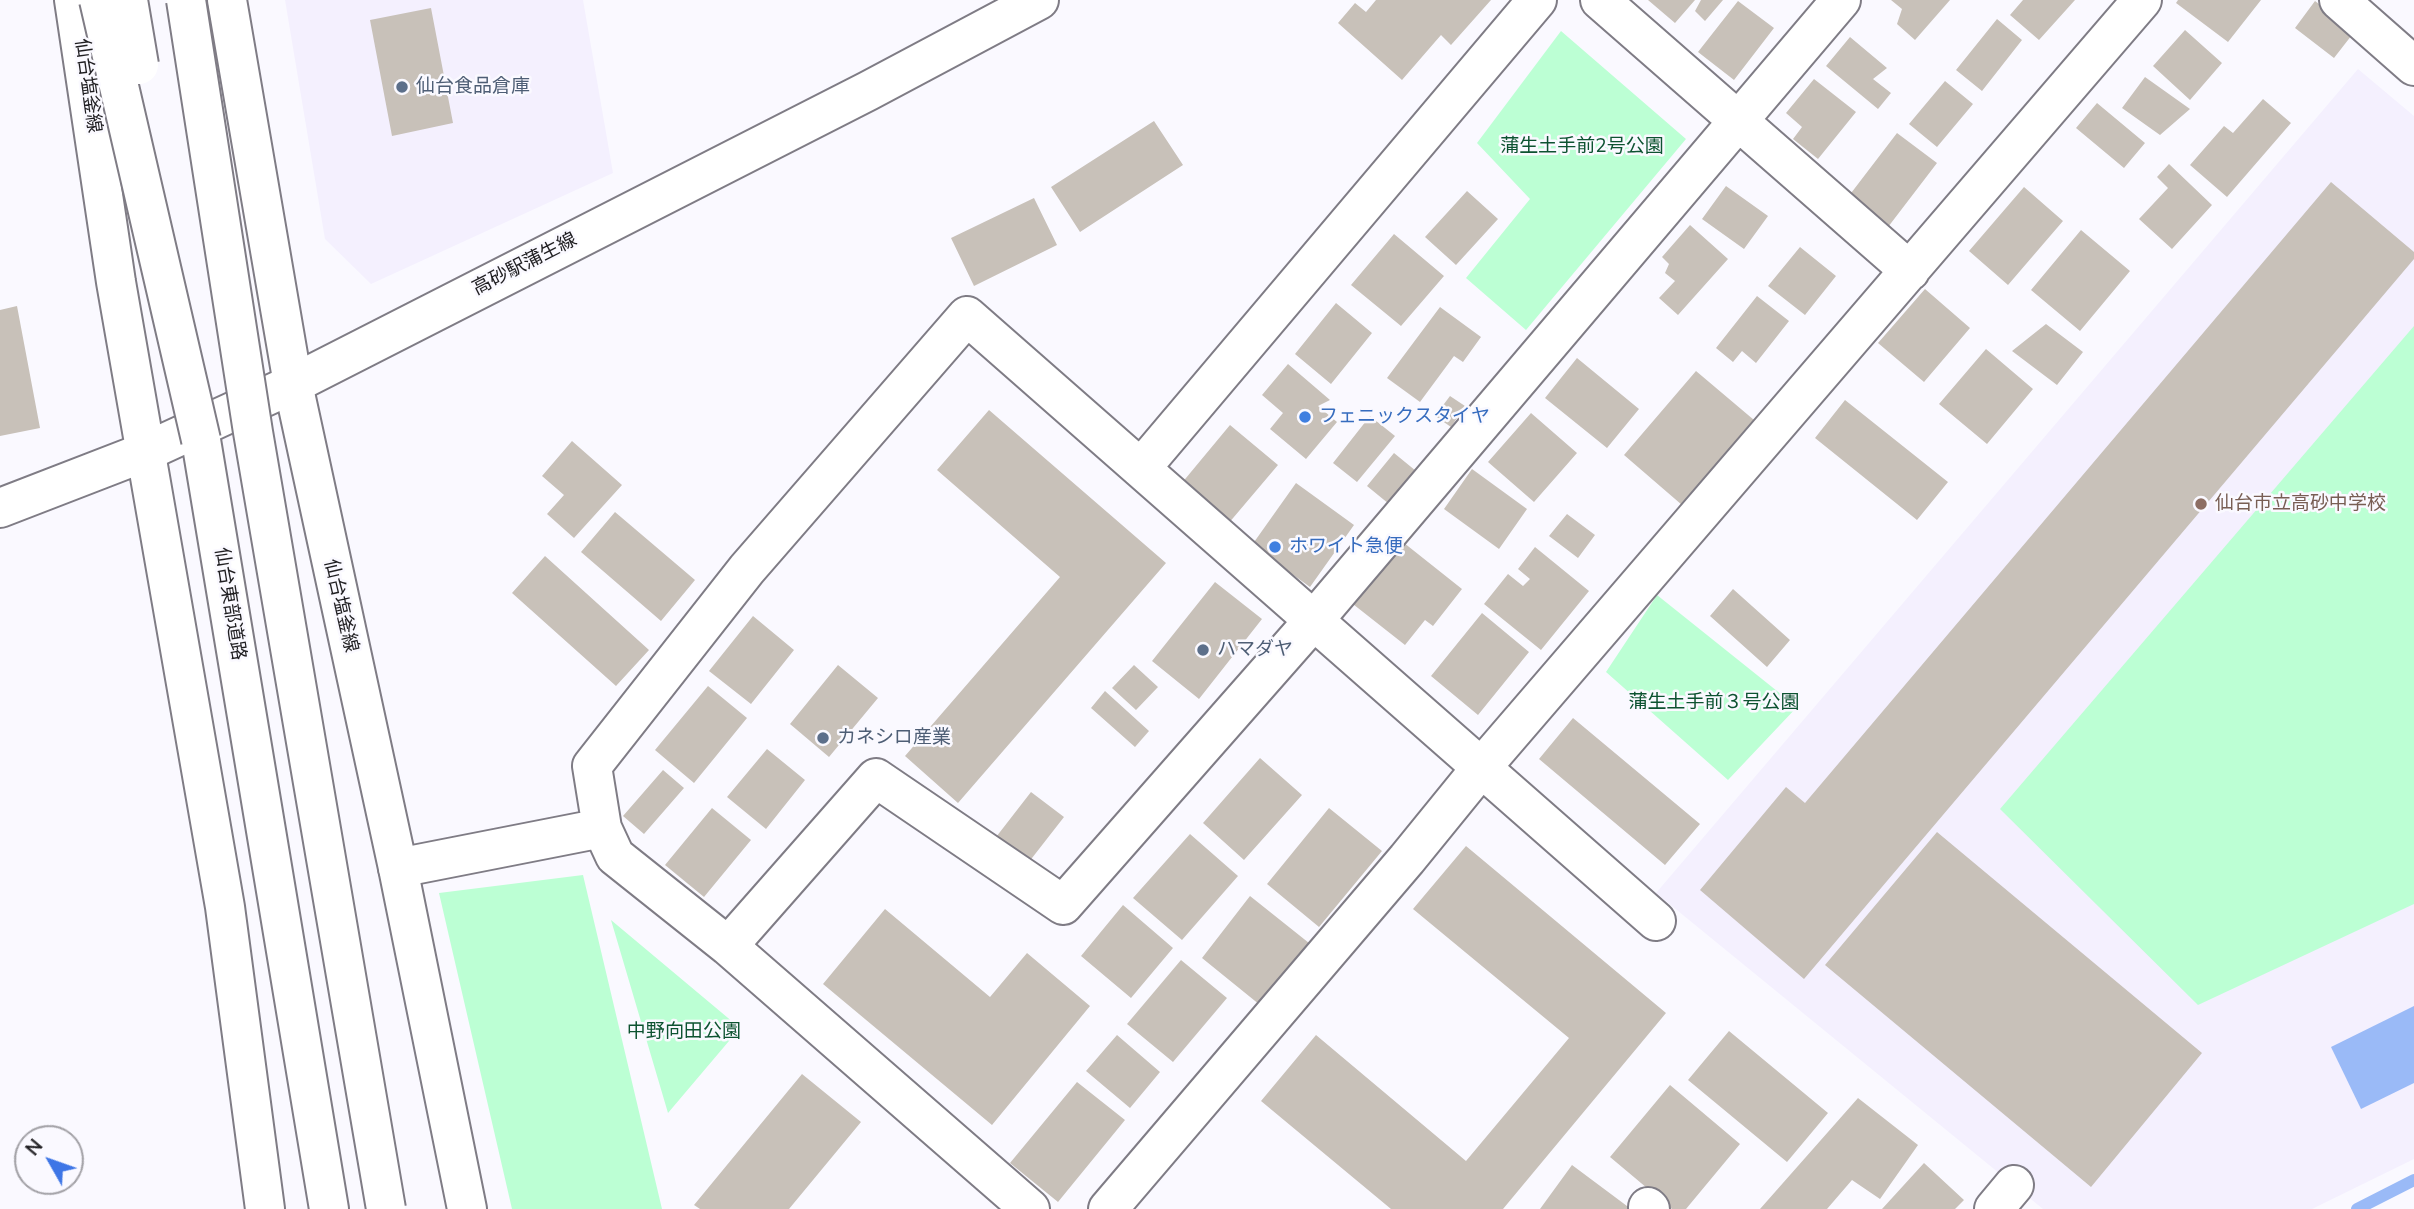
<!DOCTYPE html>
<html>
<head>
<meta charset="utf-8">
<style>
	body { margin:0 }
	#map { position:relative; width:2414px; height:1209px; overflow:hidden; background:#faf9ff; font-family:"Nunito Sans",sans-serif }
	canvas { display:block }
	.north { position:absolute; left:14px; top:1125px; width:70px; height:70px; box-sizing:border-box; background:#faf9ff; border:2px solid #a2a1a6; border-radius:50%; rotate:310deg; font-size:19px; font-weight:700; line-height:28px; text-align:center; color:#1f1e21 }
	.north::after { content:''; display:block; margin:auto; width:24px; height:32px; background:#3e76e6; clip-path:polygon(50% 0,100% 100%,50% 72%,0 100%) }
</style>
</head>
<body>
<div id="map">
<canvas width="2414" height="1209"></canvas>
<div class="north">N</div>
</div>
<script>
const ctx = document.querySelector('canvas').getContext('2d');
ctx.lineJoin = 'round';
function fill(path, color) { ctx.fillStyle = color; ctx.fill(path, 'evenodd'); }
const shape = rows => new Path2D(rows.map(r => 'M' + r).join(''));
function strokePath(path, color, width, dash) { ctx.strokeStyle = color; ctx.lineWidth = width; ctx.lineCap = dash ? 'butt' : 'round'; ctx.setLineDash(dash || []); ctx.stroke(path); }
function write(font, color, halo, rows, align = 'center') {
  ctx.font = font + ' "Nunito Sans","Noto Sans JP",sans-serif'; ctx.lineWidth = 5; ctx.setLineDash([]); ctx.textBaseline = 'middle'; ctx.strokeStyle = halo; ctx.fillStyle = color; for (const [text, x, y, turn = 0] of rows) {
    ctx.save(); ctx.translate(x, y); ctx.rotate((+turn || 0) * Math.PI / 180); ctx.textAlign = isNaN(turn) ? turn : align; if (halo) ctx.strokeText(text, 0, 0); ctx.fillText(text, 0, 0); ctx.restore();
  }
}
fill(shape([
	[285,0,583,0,613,173,371,284,325,239],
	[2358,69,2414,116,2414,1159,2312,1209,2043,1209,1656,893]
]), '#f4f0fe');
fill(shape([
	[1561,31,1686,139,1526,330,1466,278,1530,199,1477,143],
	[2414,326,2414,904,2198,1005,2000,809],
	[1657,595,1797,707,1728,780,1606,672],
	[583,875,662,1209,512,1209,439,893],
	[611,920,740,1028,668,1113]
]), '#bcffd4');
fill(shape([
	[2414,1006,2414,1083,2361,1109,2331,1047]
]), '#9abaf7');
strokePath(shape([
	[2357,1209,2414,1180]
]), '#9abaf7', 12);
fill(shape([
	[1376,0,1491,0,1451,45,1441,35,1402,80,1338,23,1355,3,1366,12],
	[1648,0,1695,0,1675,23],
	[1701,0,1723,0,1705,21,1695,11],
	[1891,0,1950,0,1915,40,1897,24,1902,9],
	[2023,0,2075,0,2039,40,2010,15],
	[2178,0,2261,0,2228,42,2176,3],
	[1738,1,1774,28,1734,80,1698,52],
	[2315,1,2355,31,2334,58,2295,28],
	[431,8,453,123,392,136,370,20],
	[1997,19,2022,40,1982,91,1956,70],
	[2185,30,2222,63,2190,100,2153,66],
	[1850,37,1887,68,1873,79,1891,93,1878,109,1826,66],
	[2145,77,2190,109,2160,135,2122,108],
	[1814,79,1856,112,1818,159,1793,139,1802,127,1786,113],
	[1945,81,1973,104,1937,147,1909,124],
	[2263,99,2291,123,2227,197,2190,165,2224,126,2233,133],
	[2097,103,2145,143,2124,168,2076,128],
	[1154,121,1183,165,1080,232,1051,187],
	[1897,133,1937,163,1885,231,1845,201],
	[2169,164,2212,205,2172,249,2139,219,2168,188,2157,177],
	[2331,182,2414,252,2414,259,1804,979,1700,890,1786,787,1805,803],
	[1726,186,1768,216,1744,249,1702,219],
	[2024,187,2063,221,2008,285,1969,251],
	[1467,191,1498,219,1456,265,1425,237],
	[1034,198,1057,245,974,286,951,238],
	[1690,225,1728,259,1678,315,1659,298,1675,281,1665,273,1669,264,1662,257],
	[2081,230,2130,271,2080,331,2031,290],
	[1394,234,1444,276,1401,326,1351,285],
	[1800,247,1836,276,1805,315,1768,286],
	[1925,289,1970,328,1924,382,1878,343],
	[1757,296,1789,321,1756,363,1742,351,1733,362,1716,348],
	[1336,303,1372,333,1331,384,1295,354],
	[17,306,40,428,0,436,0,310],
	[1440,307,1481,337,1463,362,1454,356,1420,402,1387,378],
	[2046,324,2083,352,2057,385,2012,351],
	[1986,349,2033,389,1987,444,1939,404],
	[1577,358,1639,409,1607,448,1545,398],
	[1288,364,1330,400,1318,406,1337,422,1306,459,1270,429,1283,413,1262,395],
	[1696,371,1754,420,1682,505,1624,455],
	[1450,396,1465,406,1451,427,1435,416],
	[1845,400,1948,482,1917,520,1815,438],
	[989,410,1166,563,958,803,905,756,1060,577,937,470],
	[1531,413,1577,453,1534,502,1488,462],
	[1370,416,1395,436,1357,482,1333,463],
	[1230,425,1278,465,1228,524,1181,484],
	[572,441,622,485,574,538,547,514,564,495,542,476],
	[1394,453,1416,471,1389,504,1367,486],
	[1472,469,1527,509,1499,549,1444,509],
	[1296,483,1354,525,1310,587,1252,545],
	[615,512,695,580,661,621,581,552],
	[1567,514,1595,535,1578,558,1549,536],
	[1394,535,1462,589,1433,626,1425,620,1405,645,1344,597],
	[1535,547,1589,591,1541,650,1484,604,1508,574,1523,586,1530,579,1518,569],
	[545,556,649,650,616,686,512,593],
	[1215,582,1262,619,1199,699,1152,661],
	[1733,589,1790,640,1767,667,1710,616],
	[1482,613,1529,652,1478,715,1431,676],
	[753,616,794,650,751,704,709,671],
	[838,665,878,698,829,757,790,724],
	[1134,665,1158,687,1136,710,1112,688],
	[708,686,747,718,694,783,655,750],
	[1105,691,1149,731,1135,747,1091,708],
	[1573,718,1700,824,1665,865,1539,759],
	[767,749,805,780,766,829,727,797],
	[1260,758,1302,795,1244,860,1203,823],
	[663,770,684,788,644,834,623,816],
	[1031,792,1064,817,1025,867,993,841],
	[712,808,751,840,704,897,665,865],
	[1329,808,1382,851,1319,927,1267,884],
	[1937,832,2202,1053,2091,1187,1825,965],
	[1190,834,1238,876,1182,940,1133,898],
	[1466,846,1666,1013,1503,1209,1391,1209,1261,1101,1316,1035,1466,1161,1569,1038,1413,909],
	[1250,896,1309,943,1260,1005,1202,958],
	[1123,905,1173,948,1131,998,1081,956],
	[885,909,990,997,1027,953,1090,1006,992,1125,823,984],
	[1181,960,1227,998,1173,1062,1127,1024],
	[1729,1031,1828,1113,1787,1162,1688,1080],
	[1117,1035,1160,1072,1130,1108,1086,1071],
	[802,1074,861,1122,789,1209,700,1209,694,1205],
	[1077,1082,1125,1120,1058,1202,1010,1163],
	[1670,1085,1740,1144,1686,1209,1672,1209,1610,1157],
	[1858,1098,1918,1145,1880,1199,1852,1180,1827,1209,1760,1209],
	[1924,1163,1964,1200,1955,1209,1882,1209],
	[1572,1165,1631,1209,1540,1209]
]), '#c8c1b9');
const minor = shape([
	[1600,0,1910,271],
	[2339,0,2414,66],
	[1142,467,1537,0],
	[0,508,145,452,293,384,868,91,1039,0],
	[398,868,602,828],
	[728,946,876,778,1063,905,1314,620,1841,0],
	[1648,1207,1650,1209],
	[1030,1209,728,946,615,856,602,828,592,766,747,569,967,316,1656,921],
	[1108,1209,1407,859,1481,768,2142,0],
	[1994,1209,2014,1185]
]);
const major = shape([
	[74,0,116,282,225,907,265,1209],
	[227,0,293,384,398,868,467,1209]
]);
const highway = shape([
	[201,440,329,1209]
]);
strokePath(minor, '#7f7c85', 42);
strokePath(major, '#7f7c85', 42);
strokePath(highway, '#7f7c85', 42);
strokePath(minor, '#fff', 38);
strokePath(major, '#fff', 38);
strokePath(highway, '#fff', 38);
const highwayBridge = shape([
	[99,0,201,440],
	[128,0,139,65],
	[186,0,253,432,386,1209]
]);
strokePath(highwayBridge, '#7f7c85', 42, []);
strokePath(highwayBridge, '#fff', 38);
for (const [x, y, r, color] of [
	[402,87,7,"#5c6f8a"],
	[1305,417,7,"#3f7fe0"],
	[2201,504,7,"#8d6e63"],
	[1275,547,7,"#3f7fe0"],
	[1203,650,7,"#5c6f8a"],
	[823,738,7,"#5c6f8a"]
]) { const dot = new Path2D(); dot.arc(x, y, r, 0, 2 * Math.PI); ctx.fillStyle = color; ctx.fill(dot); strokePath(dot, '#faf9ff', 2.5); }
write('19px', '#1f1e21', '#faf9ff', [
	["仙台塩釜線",87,86,82],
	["高砂駅蒲生線",525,265,-27],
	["仙台東部道路",229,604,81],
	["仙台塩釜線",340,606,77]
]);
write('19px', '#4e5e75', '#faf9ff', [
	["仙台食品倉庫",416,87],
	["ハマダヤ",1217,650],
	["カネシロ産業",837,738]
], 'left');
write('19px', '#0d5331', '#faf9ff', [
	["蒲生土手前2号公園",1582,147],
	["蒲生土手前３号公園",1714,703],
	["中野向田公園",684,1032]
]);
write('19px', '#366cbe', '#faf9ff', [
	["フェニックスタイヤ",1319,417],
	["ホワイト急便",1289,547]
], 'left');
write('19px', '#785e54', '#faf9ff', [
	["仙台市立高砂中学校",2215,504]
], 'left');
</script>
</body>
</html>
